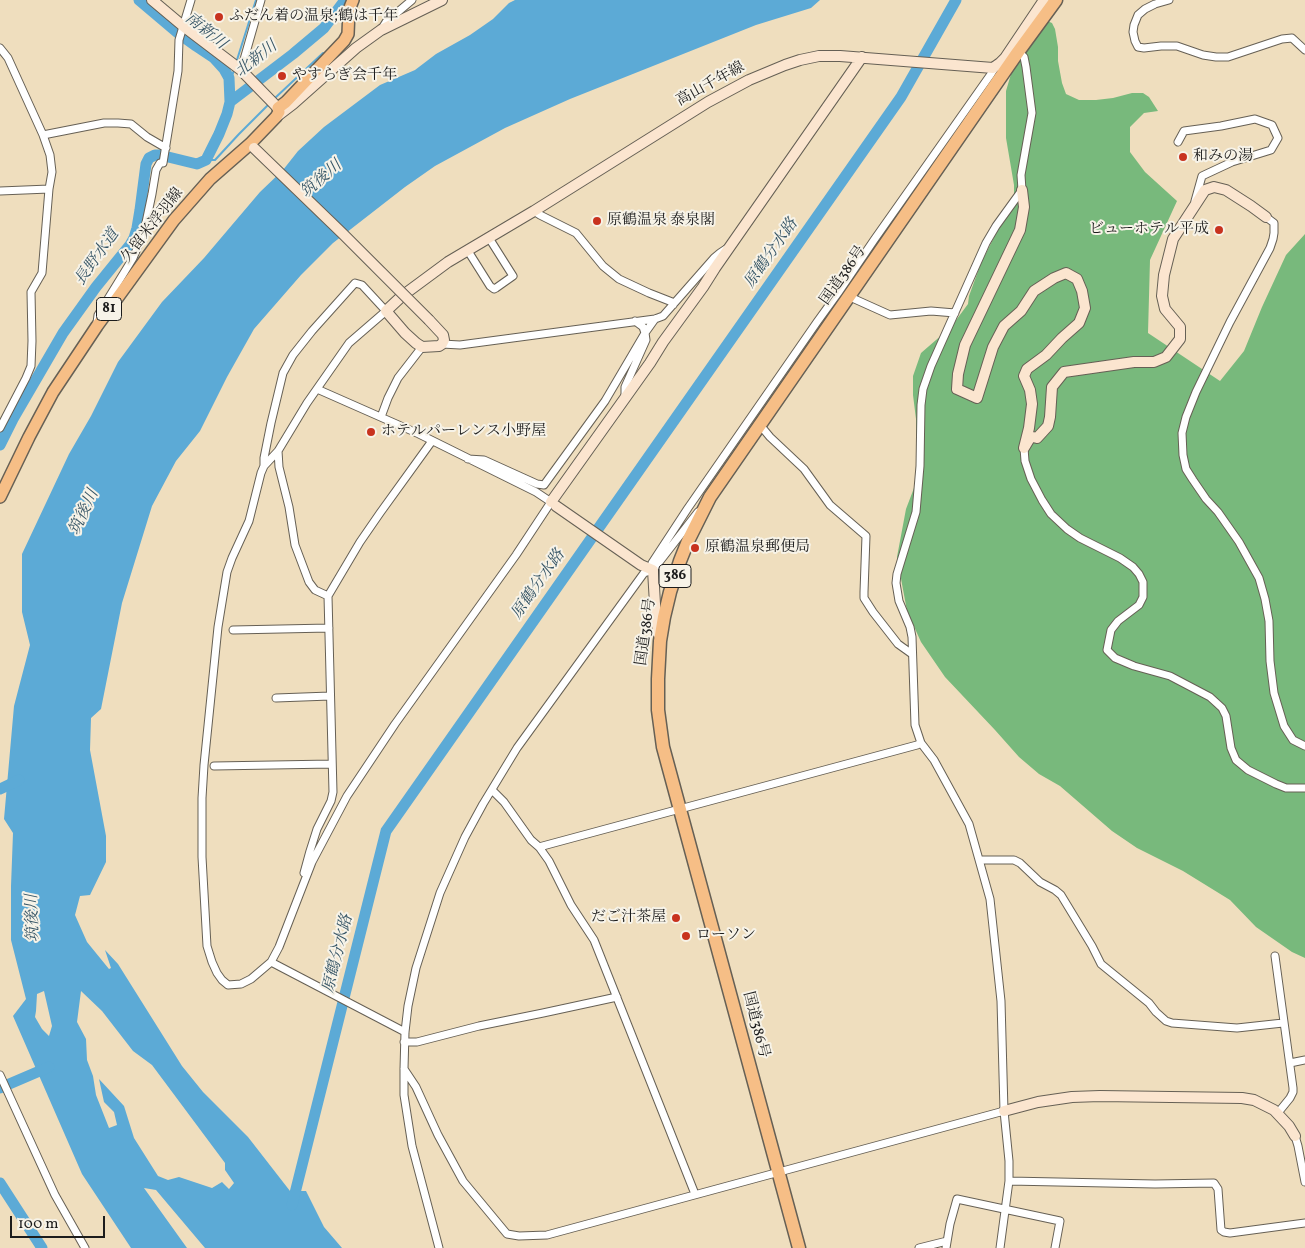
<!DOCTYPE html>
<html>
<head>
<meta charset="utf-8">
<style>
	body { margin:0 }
	#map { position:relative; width:1305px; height:1248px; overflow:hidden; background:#efdebe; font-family:Vollkorn,serif }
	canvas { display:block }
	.scale { position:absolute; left:10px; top:1216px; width:95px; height:22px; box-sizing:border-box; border:2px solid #1c1c1c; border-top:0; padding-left:6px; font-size:15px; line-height:18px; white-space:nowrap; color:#1c1c1c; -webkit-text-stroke:4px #f7f3e8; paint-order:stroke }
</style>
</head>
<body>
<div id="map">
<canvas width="1305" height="1248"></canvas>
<div class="scale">100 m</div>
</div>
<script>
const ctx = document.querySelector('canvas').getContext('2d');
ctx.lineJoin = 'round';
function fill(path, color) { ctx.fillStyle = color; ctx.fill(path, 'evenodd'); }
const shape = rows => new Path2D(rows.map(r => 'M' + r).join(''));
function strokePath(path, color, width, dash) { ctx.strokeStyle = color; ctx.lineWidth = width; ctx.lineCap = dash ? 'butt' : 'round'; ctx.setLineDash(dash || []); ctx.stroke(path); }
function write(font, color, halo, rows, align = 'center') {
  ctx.font = font + ' Vollkorn,"Noto Serif JP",serif'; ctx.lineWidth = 4; ctx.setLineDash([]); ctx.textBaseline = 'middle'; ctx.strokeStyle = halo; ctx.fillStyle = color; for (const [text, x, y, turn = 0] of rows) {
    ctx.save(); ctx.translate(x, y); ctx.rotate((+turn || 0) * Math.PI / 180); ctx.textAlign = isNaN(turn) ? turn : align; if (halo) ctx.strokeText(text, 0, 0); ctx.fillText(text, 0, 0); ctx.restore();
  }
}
fill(shape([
	[1045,20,1052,23,1055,29,1058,47,1058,61,1062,83,1066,94,1079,100,1096,100,1113,98,1132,93,1143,93,1149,97,1158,111,1144,113,1130,127,1130,152,1145,172,1177,201,1150,260,1148,333,1220,381,1244,351,1262,307,1286,255,1305,234,1305,958,1292,952,1256,927,1230,900,1183,871,1137,848,1112,831,1060,786,1039,774,1019,757,995,730,945,677,921,642,907,611,897,557,906,509,914,488,917,466,916,419,913,395,913,376,921,353,951,327,968,304,969,296,981,263,1014,198,1014,185,1006,138,1006,91,1016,57]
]), '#78b97c');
fill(shape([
	[515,0,820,0,811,8,756,25,570,99,505,128,435,166,405,187,333,243,301,275,254,329,227,377,200,431,176,461,152,506,122,603,101,709,91,718,90,750,106,836,106,862,90,895,80,896,75,915,87,942,109,969,111,968,105,950,118,964,182,1066,203,1092,248,1137,290,1191,306,1191,324,1227,342,1248,205,1248,156,1190,144,1188,187,1248,131,1248,82,1174,13,1016,26,999,11,940,11,886,13,833,4,819,14,706,30,645,22,612,22,554,69,454,91,416,118,362,162,302,204,258,215,245,260,192,283,170,298,151,324,127,380,85,415,70,436,54,470,35,493,19,509,3],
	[44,991,52,1026,49,1036,42,1029,35,1017,36,1011,37,994],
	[81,991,102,1011,133,1051,152,1065,225,1163,225,1170,234,1183,229,1189,222,1182,212,1188,179,1177,168,1180,158,1176,134,1138,124,1106,99,1079,104,1102,114,1112,117,1125,109,1128,96,1095,93,1076,87,1060,86,1039,77,1022]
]), '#5caad6');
strokePath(shape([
	[236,63,256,0],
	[229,78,232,76,234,70],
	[275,98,323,53],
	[206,160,215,160,239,134,270,103]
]), '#5caad6', 2);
strokePath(shape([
	[230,102,293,54,324,28,345,0],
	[0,445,13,419,63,333,96,287,130,245,134,238,137,228,140,210,146,164,149,158,155,155,160,155,197,164,206,160,219,134,227,114,230,102,229,78,224,69,214,58,196,46,178,33,139,0],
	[0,789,19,780],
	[0,1088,49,1067],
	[0,1183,42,1248],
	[292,1205,386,831,901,97,956,0]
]), '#5caad6', 11);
const street = shape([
	[1169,0,1155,4,1145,9,1138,15,1134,25,1133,32,1135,41,1138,47,1144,48,1161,46,1177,46,1203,55,1216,57,1228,57,1282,39,1292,38,1305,50],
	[381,30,386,22,412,0],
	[0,48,8,58,43,135,50,155,52,172,49,189,42,273,31,292,32,341,31,366,26,378,0,428],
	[241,70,261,0],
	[43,135,104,123,118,123,131,124,147,137,166,148],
	[1178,142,1184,131,1221,126,1255,119,1272,125,1278,138,1271,150,1232,162,1202,176,1195,201],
	[0,191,49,189],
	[534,211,540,215,576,233,603,266,619,279,649,293,672,302,673,305],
	[1266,217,1274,223,1274,233,1273,239,1270,248,1230,322,1196,392,1186,417,1182,433,1183,455,1186,469,1193,480,1206,499,1218,512,1239,542,1259,578,1265,599,1269,621,1270,661,1274,693,1284,726,1293,740,1305,746],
	[468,251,490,286,494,289,496,288,513,276,489,238],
	[850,297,890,315,931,311,955,313],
	[97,323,98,315,133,258,144,232,152,194,156,170,160,163,163,163,178,71,179,40,191,0],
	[442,344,460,345,655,319,663,316,714,258,720,253,726,249],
	[317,389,419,434,536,492,554,504],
	[625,399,625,387,646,340,645,333,643,327,635,321],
	[381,417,388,398,398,378,422,347],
	[760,425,770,437,804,469,830,505,866,536,864,592,864,598,873,612,898,644,912,654],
	[1024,448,1025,461,1031,479,1042,500,1051,514,1067,529,1080,538,1120,558,1133,567,1139,574,1143,582,1143,597,1139,605,1118,621,1111,630,1107,650,1115,658,1134,666,1170,676,1210,697,1222,708,1226,716,1231,748,1236,760,1248,770,1276,784,1286,788,1305,788],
	[278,451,279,467,289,507,295,545,309,582,315,590,328,596],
	[468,459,484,460,537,484,544,485,605,401,645,333,655,319],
	[264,466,264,458,271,423,283,373,293,355,312,331,355,283,362,285,386,311,349,343,307,403,278,451,264,466,261,473,249,521,232,558,227,572,218,627,204,765,202,798,202,857,207,946,212,962,217,973,222,980,228,985,241,984,251,979,271,962,279,947,312,862,347,796,395,724,516,555,551,502],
	[653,570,652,563,688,508,817,322,838,293,874,240,991,74,996,66],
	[233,630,329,628],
	[276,698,330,696],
	[214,766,332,764],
	[492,790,504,802,531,840,539,847,549,861,571,905,594,940,695,1194],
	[539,847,917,745,921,743],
	[980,860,1014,860,1020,863,1040,882,1055,890,1061,895,1092,946,1101,964,1149,1003,1156,1012,1166,1021,1172,1023,1237,1028,1283,1023],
	[304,873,310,851,317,829,331,801,333,792,328,596,360,542,380,513,432,441],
	[1275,956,1293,1088,1293,1092,1290,1098,1277,1114],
	[271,962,405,1032],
	[404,1042,417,1042,479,1026,543,1013,617,997],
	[1290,1063,1305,1060],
	[404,1069,416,1087,438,1135,463,1181,507,1234,519,1236,547,1235,1004,1111],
	[0,1075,55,1195,85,1248],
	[1295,1136,1298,1146,1305,1182],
	[1009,1181,1155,1184,1214,1183,1218,1189,1221,1230,1224,1232,1230,1233,1305,1223],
	[439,1248,412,1146,404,1095,404,1069,405,1032,408,1006,416,968,440,893,465,837,483,804,517,748,644,573,653,570,698,512],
	[919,1248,947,1241],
	[946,1248,950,1224,957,1199,1060,1221,1055,1248],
	[1000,1248,1009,1181,1009,1161,1004,1111,1001,1001,990,899,969,824,934,760,921,743,915,725,912,637,910,627,899,601,896,583,897,574,916,512,920,466,921,405,923,389,931,366,986,243,996,226,1022,190,1021,175,1032,113,1026,67,1024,57,1018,52]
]);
const secondary = shape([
	[152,0,183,26,241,70,278,108],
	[276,117,293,104,356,48,381,30,442,0],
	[1022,190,1024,207,1020,230,965,345,958,374,957,389,977,398,993,347,1004,326,1021,311,1034,291,1054,278,1066,273,1077,279,1082,291,1085,308,1079,323,1062,338,1046,355,1027,369,1024,376,1030,390,1032,404,1029,428,1024,448,1030,438,1033,437,1037,438,1048,426,1050,417,1052,387,1064,372,1134,362,1154,362,1166,357,1180,339,1180,327,1165,309,1162,296,1164,275,1173,239,1205,190,1214,187,1226,190,1251,206,1266,217],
	[429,320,443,335,444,340,442,344,439,346,422,347,416,343,405,333,386,311,402,296,448,262,534,211,708,102,749,80,785,65,800,60,819,56,840,56,993,68,1000,63,1005,58,1044,0],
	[551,502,650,363,663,342,703,287,715,268,862,57],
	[556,506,641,565,653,570,656,621,659,635],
	[1004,1111,1038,1102,1072,1097,1100,1096,1242,1098,1254,1100,1274,1110,1289,1126,1295,1136]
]);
const primary = shape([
	[0,497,29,437,53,392,97,326,174,220,210,179,250,144,276,117,279,112,278,108,286,102,344,41,348,34,349,10,353,0]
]);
const highway = shape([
	[799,1248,663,747,658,710,658,679,660,641,664,617,670,592,680,561,688,541,710,497,1018,52,1056,0]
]);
strokePath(street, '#666055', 9);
strokePath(secondary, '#666055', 12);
strokePath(primary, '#666055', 14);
strokePath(highway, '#666055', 15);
strokePath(street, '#fff', 7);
strokePath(secondary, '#fbe5cf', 10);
strokePath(primary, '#f6be86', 11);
strokePath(highway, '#f6be86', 12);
const secondaryBridge = shape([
	[254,148,343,234,429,320]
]);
strokePath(secondaryBridge, '#666055', 12, []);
strokePath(secondaryBridge, '#fbe5cf', 10);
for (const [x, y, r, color] of [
	[219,17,5,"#c8321e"],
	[282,76,5,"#c8321e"],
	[1183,157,5,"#c8321e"],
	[597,221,5,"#c8321e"],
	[1219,230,5,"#c8321e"],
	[371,432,5,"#c8321e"],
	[695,548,5,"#c8321e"],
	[676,918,5,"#c8321e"],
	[686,936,5,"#c8321e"]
]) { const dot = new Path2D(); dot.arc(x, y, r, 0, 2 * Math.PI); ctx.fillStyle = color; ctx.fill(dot); strokePath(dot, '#f7f3e8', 2); }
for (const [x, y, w] of [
	[109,309,25],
	[675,576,32]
]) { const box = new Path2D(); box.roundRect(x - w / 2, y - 11.5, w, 23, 4); ctx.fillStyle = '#f7f3e8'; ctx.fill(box); strokePath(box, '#1c1c1c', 1); }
write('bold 14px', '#1c1c1c', null, [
	["81",109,309],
	["386",675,576]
]);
write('15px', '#1c1c1c', '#f7f3e8', [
	["ふだん着の温泉;鶴は千年",229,17],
	["やすらぎ会千年",292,76],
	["和みの湯",1193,157],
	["原鶴温泉 泰泉閣",607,221],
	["ビューホテル平成",1209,230,"right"],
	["ホテルパーレンス小野屋",381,432],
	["原鶴温泉郵便局",705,548],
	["だご汁茶屋",666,918,"right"],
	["ローソン",696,936]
], 'left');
write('15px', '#1c1c1c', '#f7f3e8', [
	["高山千年線",711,85,-29],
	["久留米浮羽線",153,226,-52],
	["国道386号",844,276,-55],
	["国道386号",647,632,-82],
	["国道386号",755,1025,76]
]);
write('italic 16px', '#365566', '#f7f3e8', [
	["南新川",205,32,39],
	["北新川",257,60,-38],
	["筑後川",322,180,-41],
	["原鶴分水路",772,254,-55],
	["長野水道",98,258,-55],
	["筑後川",85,513,-65],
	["原鶴分水路",539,585,-55],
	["筑後川",34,918,-92],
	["原鶴分水路",339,954,-76]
]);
</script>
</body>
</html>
